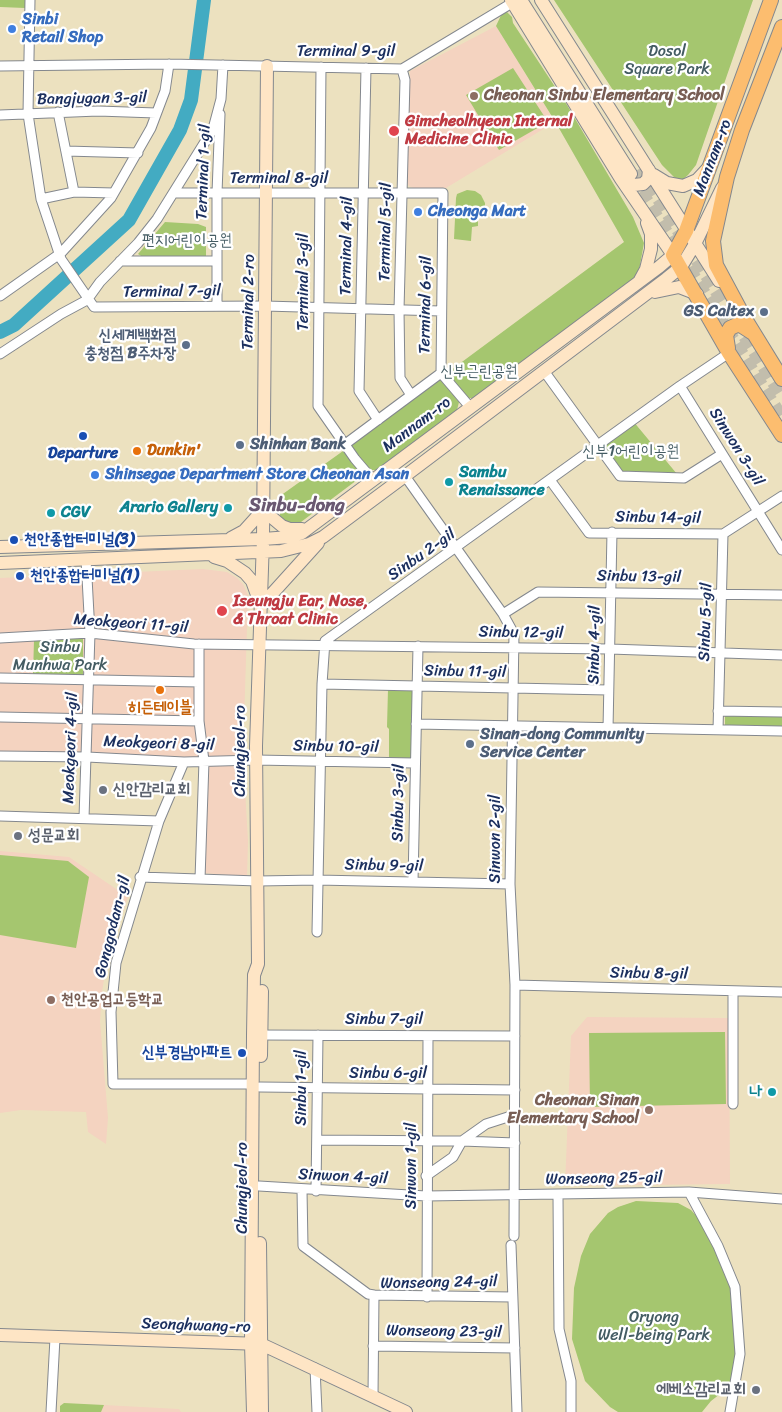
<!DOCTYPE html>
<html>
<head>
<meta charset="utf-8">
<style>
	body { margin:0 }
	canvas { display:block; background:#ece1bf }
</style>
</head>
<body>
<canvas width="782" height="1412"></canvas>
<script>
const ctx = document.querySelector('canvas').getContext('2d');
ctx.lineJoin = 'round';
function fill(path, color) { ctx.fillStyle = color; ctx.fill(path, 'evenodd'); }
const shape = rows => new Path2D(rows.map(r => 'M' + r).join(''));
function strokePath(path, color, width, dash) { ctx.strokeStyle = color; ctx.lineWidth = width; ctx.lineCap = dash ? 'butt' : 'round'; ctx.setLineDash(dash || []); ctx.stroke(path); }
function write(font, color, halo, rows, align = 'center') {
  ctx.font = font + ' Sriracha,"Poor Story",sans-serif'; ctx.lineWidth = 4.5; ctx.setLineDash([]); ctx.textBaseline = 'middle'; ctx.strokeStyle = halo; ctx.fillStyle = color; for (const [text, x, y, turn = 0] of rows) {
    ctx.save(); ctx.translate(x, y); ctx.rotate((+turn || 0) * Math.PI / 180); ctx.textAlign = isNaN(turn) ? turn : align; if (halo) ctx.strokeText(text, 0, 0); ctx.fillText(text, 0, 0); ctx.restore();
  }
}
fill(shape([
	[496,26,555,122,446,188,413,188,409,186,407,183,410,71],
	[203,569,227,572,237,578,243,584,248,595,243,755,248,841,247,877,204,873,205,766,0,759,0,578],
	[0,851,69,857,128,897,107,960,102,992,100,1021,108,1118,106,1144,88,1132,86,1112,21,1110,0,1113],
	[587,1017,729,1018,730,1184,565,1186,571,1036],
	[104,1405,179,1409,181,1412,101,1412]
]), '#f4d3c0');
fill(shape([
	[0,0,25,0,25,8,0,7],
	[554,0,753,0,696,165,688,175,682,180,675,178,662,165],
	[503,11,507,12,512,17,513,23,567,105,633,217,644,243,638,276,474,398,466,398,447,377,447,373,624,242,556,123,496,26],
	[513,68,548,122,499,150,466,95],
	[467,190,475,191,481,195,485,203,485,216,478,216,478,226,472,227,471,241,454,239,456,198,457,194],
	[165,222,198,224,206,227,206,259,146,259,138,254],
	[435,379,441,380,459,402,457,410,376,470,372,470,366,467,350,446],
	[633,421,677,474,622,473,601,448],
	[343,451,359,469,360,476,357,480,301,522,294,524,286,522,280,516,280,496],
	[83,637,83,675,33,675,34,640],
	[388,689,413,689,413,753,411,758,389,758,389,729,387,727],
	[782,714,782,729,725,726,725,715],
	[0,855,68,861,89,877,76,948,0,935],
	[725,1032,726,1104,590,1107,589,1033],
	[636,1201,678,1203,691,1210,702,1222,716,1248,732,1289,738,1348,733,1377,729,1387,711,1401,702,1412,618,1412,610,1407,585,1381,572,1339,574,1288,581,1256,590,1234,608,1213,618,1207],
	[64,1403,104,1405,101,1412,60,1412,60,1406]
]), '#a5c66f');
strokePath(shape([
	[0,332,14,325,129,220,180,130,191,100,204,0]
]), '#43abc2', 14);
strokePath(shape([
	[639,169,782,397],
	[632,176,782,417]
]), '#c2bdac', 12, [12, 6]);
const street = shape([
	[30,0,28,114,41,199,61,259,94,307,265,306,441,311],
	[0,66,169,64,402,69,512,3],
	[321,67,318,406,355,459,373,480],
	[366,68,359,391,378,420],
	[402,69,405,80,399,310,400,378,411,395],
	[58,112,74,192],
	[0,115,98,111,156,113],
	[66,151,138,153],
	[174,193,443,193,441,373,470,407],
	[41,199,74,192,114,193],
	[120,261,217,261],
	[0,296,61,253,111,198,151,128,165,91,169,64],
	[217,306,217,193,220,114],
	[0,354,61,314,87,300,100,282,138,243,157,219,213,129,221,99,223,65],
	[544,371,620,476,684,478,722,454],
	[680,386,782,550],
	[344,445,441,373],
	[405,476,503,614,514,634,510,884,515,985,514,1236],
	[550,480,589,533,723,534,782,496],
	[503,614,538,592,782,595],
	[0,638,90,633,194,644,610,649,782,655],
	[199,644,199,721,204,761,200,879],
	[0,678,199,682],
	[322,684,608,690],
	[718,711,782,712],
	[0,717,199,721],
	[416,724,782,731],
	[608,729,612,532],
	[718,730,723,534],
	[0,756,87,757,184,762,256,760,414,763],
	[184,762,159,821,116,963,111,1012,113,1084,253,1084],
	[0,816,159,821],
	[84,818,90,633,86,559],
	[140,877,258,881,317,880,510,884],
	[413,882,418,646],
	[317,932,322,684,325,641,680,386,729,353],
	[515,985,782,992],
	[733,991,733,1104],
	[258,1035,515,1036],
	[260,1087,515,1090],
	[317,1140,462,1141,486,1124,514,1115],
	[426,1176,453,1157,462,1141,515,1143],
	[259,1186,426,1196,689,1192,782,1199],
	[302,1190,303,1246,368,1294,374,1295],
	[316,1191,318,1035],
	[689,1192,718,1246,735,1287,740,1354,730,1412],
	[558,1196,559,1329,571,1381,571,1412],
	[511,1245,517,1412],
	[427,1297,428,1036],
	[373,1346,515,1348],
	[315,1368,317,1412],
	[373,1396,374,1295,512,1297],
	[51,1412,55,1338]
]);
const secondary = shape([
	[521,0,631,174],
	[541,0,719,281],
	[654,175,667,183,683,186,697,180,709,167],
	[622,179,634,185,643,184,648,179,649,170],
	[640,280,646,269,651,249,651,234,647,223],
	[655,292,679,287,697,294],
	[231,538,244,531,263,510,282,526,290,529,302,529],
	[0,547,263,539,290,537,302,533,659,267,673,255,621,179,511,0],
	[214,557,227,561,245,573,252,581,261,606,318,543],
	[0,563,281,551,309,544,323,537,405,476,666,279,681,267,695,244,722,188],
	[261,1056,262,991],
	[260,1243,262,1412],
	[0,1335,261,1344,406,1412],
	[253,1412,251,1344,253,1035,254,975,258,964,256,746,263,539,267,66]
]);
const primary = shape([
	[771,0,686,231,673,255,729,353,782,435],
	[782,27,742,130,727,177,713,241,716,265,745,319,782,379],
	[728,348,726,335,730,328,739,324,753,333]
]);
strokePath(street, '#84888e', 11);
strokePath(secondary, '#84888e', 14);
strokePath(primary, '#84888e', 16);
strokePath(street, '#fff', 9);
strokePath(secondary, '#fee5c5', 12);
strokePath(primary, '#fcbd6f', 14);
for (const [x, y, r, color] of [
	[12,29,5,"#3f7fe0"],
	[474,96,5,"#8d6e63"],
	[394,131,6,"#e0444e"],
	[418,212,5,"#3f7fe0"],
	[764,312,5,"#5c6f8a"],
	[186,345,5,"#5c6f8a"],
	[83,436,5,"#1a4fb4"],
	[240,445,5,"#5c6f8a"],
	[137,451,5,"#e8710a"],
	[95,475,5,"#3f7fe0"],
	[449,482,5,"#0f9aa8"],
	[228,508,5,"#0f9aa8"],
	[51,513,5,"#0f9aa8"],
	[14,540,5,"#1a4fb4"],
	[20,576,5,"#1a4fb4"],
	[222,611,6,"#e0444e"],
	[160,690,5,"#e8710a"],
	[470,744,5,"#5c6f8a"],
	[103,790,5,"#6b7280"],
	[18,836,5,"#6b7280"],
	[51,1000,5,"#8d6e63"],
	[242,1053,5,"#1a4fb4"],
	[772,1092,5,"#0f9aa8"],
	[649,1110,5,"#8d6e63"],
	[756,1390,5,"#6b7280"]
]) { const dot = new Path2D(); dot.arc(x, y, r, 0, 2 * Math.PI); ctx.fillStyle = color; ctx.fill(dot); strokePath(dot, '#fff', 2); }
write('bold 16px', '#366cbe', '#fff', [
	["Sinbi",22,20],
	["Retail Shop",22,38],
	["Cheonga Mart",428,212],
	["Shinsegae Department Store Cheonan Asan",105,475]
], 'left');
write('16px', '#1b2f5e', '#fff', [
	["Terminal 9-gil",346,52],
	["Bangjugan 3-gil",92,99,-1],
	["Mannam-ro",713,158,-69],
	["Terminal 1-gil",204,172,-88],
	["Terminal 8-gil",279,179],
	["Terminal 5-gil",386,232,-89],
	["Terminal 4-gil",347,246,-89],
	["Terminal 3-gil",304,282,-90],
	["Terminal 7-gil",172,292,-1],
	["Terminal 2-ro",249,302,-89],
	["Terminal 6-gil",426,305,-89],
	["Mannam-ro",417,425,-37],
	["Sinwon 3-gil",736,447,58],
	["Sinbu 14-gil",658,518,1],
	["Sinbu 2-gil",422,555,-35],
	["Sinbu 13-gil",639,577,1],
	["Sinbu 5-gil",706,622,-88],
	["Meokgeori 11-gil",131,624,4],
	["Sinbu 12-gil",521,633,1],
	["Sinbu 4-gil",595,645,-89],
	["Sinbu 11-gil",465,672,1],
	["Meokgeori 8-gil",159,744,2],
	["Sinbu 10-gil",336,747,1],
	["Meokgeori 4-gil",71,748,-88],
	["Chungjeol-ro",241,751,-90],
	["Sinbu 3-gil",399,803,-89],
	["Sinwon 2-gil",496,839,-90],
	["Sinbu 9-gil",384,866,1],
	["Gonggodam-gil",113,927,-76],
	["Sinbu 8-gil",649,974,1],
	["Sinbu 7-gil",384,1020],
	["Sinbu 6-gil",388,1074],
	["Sinbu 1-gil",302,1088,-90],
	["Sinwon 1-gil",412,1166,-90],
	["Sinwon 4-gil",343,1177,3],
	["Wonseong 25-gil",604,1179,-1],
	["Chungjeol-ro",243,1188,-90],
	["Wonseong 24-gil",439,1283,-1],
	["Seonghwang-ro",196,1326,2],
	["Wonseong 23-gil",444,1332,1]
]);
write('16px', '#445c63', '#fff', [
	["Dosol",667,52],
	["Square Park",667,70],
	["편지어린이공원",187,241],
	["신부근린공원",479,372],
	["신부1어린이공원",631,452],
	["Sinbu",60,648],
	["Munhwa Park",60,666],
	["Oryong",654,1318],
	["Well-being Park",654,1336]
]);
write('bold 16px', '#785e54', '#fff', [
	["Cheonan Sinbu Elementary School",484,96],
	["천안공업고등학교",61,1000],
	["Cheonan Sinan",639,1101,"right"],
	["Elementary School",639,1119,"right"]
], 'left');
write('bold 16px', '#be3a42', '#fff', [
	["Gimcheolhyeon Internal",405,122],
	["Medicine Clinic",405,140],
	["Iseungju Ear, Nose,",233,602],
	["& Throat Clinic",233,620]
], 'left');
write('bold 16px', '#4e5e75', '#fff', [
	["GS Caltex",754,312],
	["신세계백화점",176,336],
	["충청점 B주차장",176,354],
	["Shinhan Bank",250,445,"left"],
	["Sinan-dong Community",480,735,"left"],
	["Service Center",480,753,"left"]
], 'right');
write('bold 16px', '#c56008', '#fff', [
	["Dunkin'",147,451],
	["히든테이블",160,708,"center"]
], 'left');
write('bold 16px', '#164399', '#fff', [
	["Departure",83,454,"center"],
	["천안종합터미널(3)",24,540],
	["천안종합터미널(1)",30,576],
	["신부경남아파트",232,1053,"right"]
], 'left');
write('bold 16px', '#0d838f', '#fff', [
	["Sambu",459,473],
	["Renaissance",459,491],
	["Arario Gallery",218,508,"right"],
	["CGV",61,513],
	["나",762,1092,"right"]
], 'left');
write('bold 16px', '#5b616d', '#fff', [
	["신안감리교회",113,790],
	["성문교회",28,836],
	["에베소감리교회",746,1390,"right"]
], 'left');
write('bold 19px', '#6a5972', '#fff', [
	["Sinbu-dong",297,506]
]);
</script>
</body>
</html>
